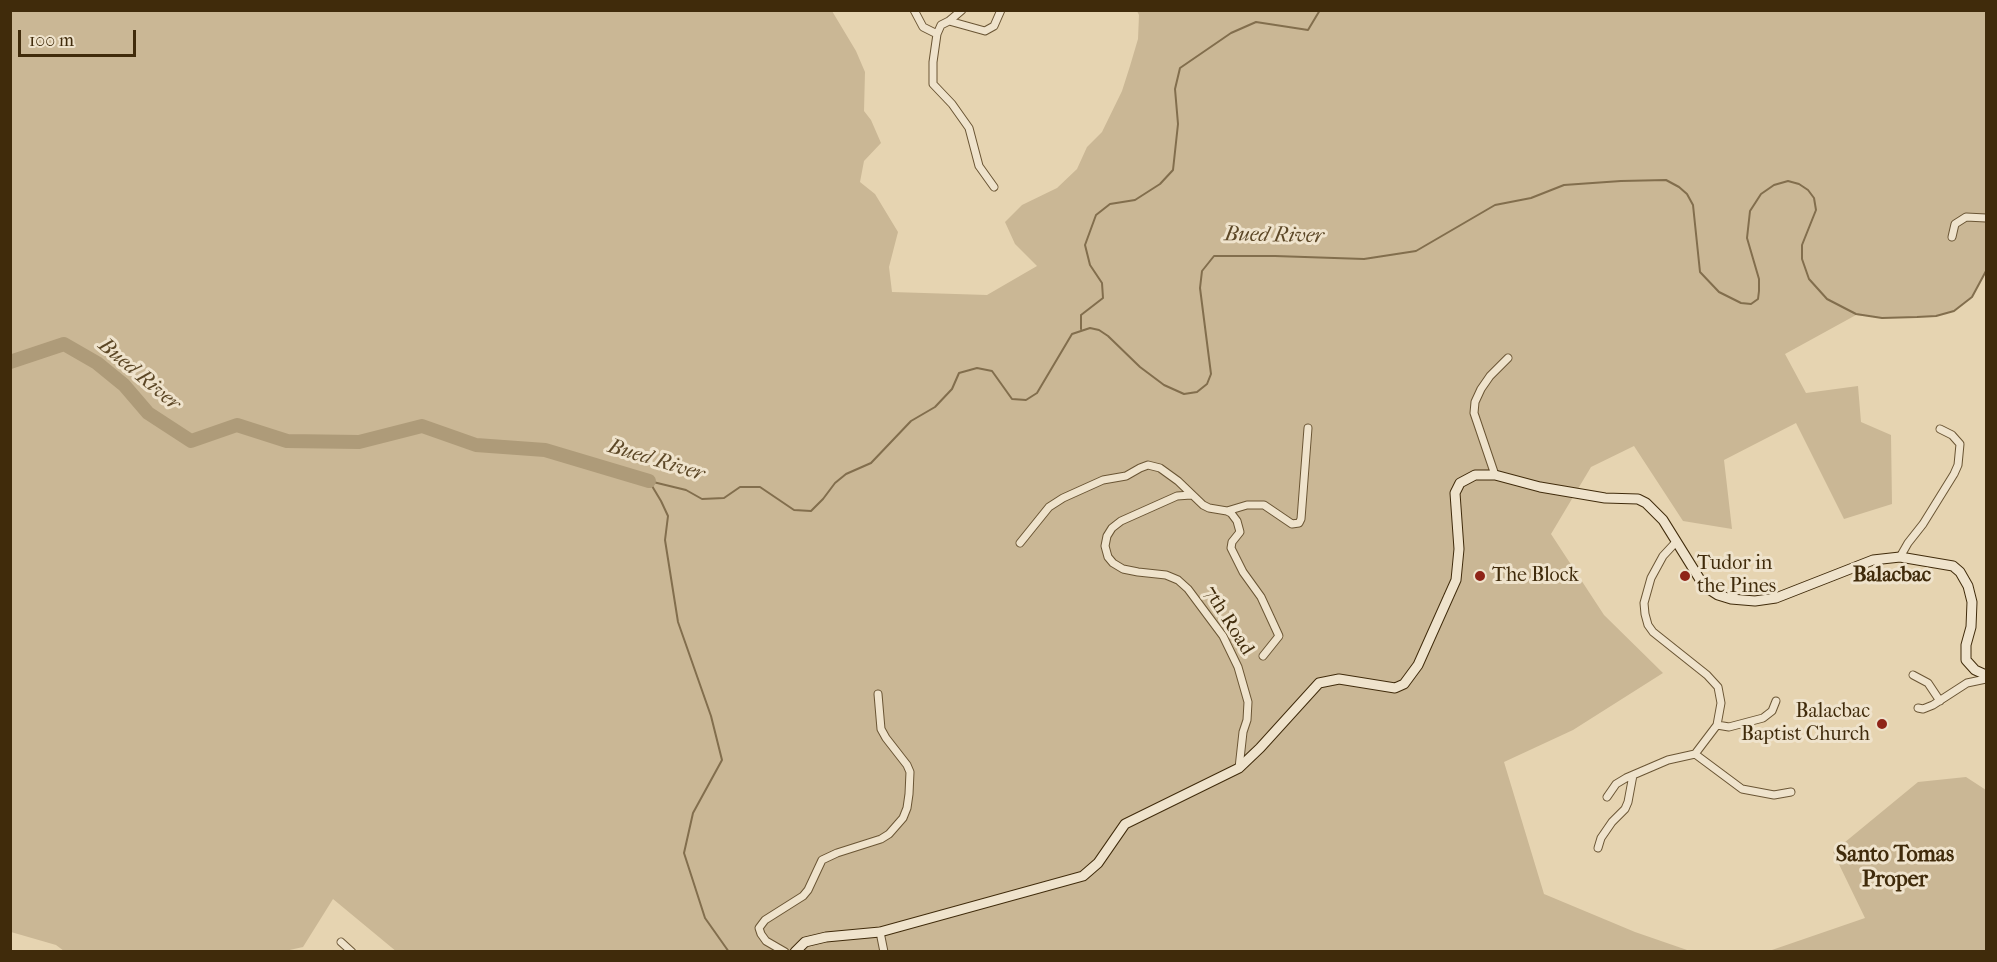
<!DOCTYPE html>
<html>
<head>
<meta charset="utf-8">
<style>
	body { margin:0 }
	#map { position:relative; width:1997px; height:962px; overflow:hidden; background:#e6d4b1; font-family:"IM FELL French Canon",serif }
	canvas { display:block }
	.frame { position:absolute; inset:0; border:12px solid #402b0b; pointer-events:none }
	.scale { position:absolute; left:18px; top:30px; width:118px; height:27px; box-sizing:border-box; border:3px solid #402b0b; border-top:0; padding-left:8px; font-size:18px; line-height:21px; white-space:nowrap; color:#402b0b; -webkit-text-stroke:4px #efe3cc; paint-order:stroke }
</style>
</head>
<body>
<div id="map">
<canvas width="1997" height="962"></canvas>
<div class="frame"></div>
<div class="scale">100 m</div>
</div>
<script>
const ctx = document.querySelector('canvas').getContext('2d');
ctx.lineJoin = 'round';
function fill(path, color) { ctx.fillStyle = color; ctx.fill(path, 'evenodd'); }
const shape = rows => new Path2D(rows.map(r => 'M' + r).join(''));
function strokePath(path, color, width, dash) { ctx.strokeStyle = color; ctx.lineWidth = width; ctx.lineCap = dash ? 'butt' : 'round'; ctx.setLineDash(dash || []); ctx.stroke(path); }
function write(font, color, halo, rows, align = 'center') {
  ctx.font = font + ' "IM FELL French Canon",serif'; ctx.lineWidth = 6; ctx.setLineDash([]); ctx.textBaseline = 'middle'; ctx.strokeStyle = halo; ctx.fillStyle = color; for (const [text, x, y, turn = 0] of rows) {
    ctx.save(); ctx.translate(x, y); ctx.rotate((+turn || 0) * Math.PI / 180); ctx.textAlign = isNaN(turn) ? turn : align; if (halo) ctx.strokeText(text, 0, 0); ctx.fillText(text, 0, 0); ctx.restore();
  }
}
fill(shape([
	[10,11,832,11,856,51,865,72,864,111,871,120,881,143,864,161,860,182,875,194,898,232,889,267,892,292,987,295,1037,266,1015,244,1005,222,1022,205,1057,188,1077,169,1087,147,1102,132,1122,91,1130,66,1138,39,1139,15,1137,11,1986,11,1986,271,1972,297,1954,311,1936,316,1917,317,1882,318,1856,315,1785,354,1806,393,1858,386,1861,422,1891,435,1892,504,1844,519,1796,423,1724,460,1732,529,1683,521,1634,446,1591,467,1551,534,1604,615,1663,673,1573,730,1504,762,1544,894,1635,932,1690,951,397,952,333,899,303,947,285,951,64,951,56,945,11,932],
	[1966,777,1986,790,1986,951,1769,951,1865,918,1833,852,1918,782]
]), '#cab795');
strokePath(shape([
	[1081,329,1081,315,1103,298,1102,283,1090,265,1085,245,1096,215,1110,204,1135,200,1160,184,1173,170,1178,124,1175,89,1180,68,1231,33,1256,22,1308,30,1320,10],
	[649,481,686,490,702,499,724,498,740,487,760,487,794,510,811,511,823,499,835,483,846,474,871,463,911,421,935,407,952,389,959,373,977,368,992,371,1012,399,1026,400,1037,393,1072,334,1090,328,1099,330,1108,336,1140,367,1164,385,1184,394,1197,392,1207,384,1211,374,1200,288,1202,271,1214,256,1275,256,1364,259,1416,251,1495,205,1531,198,1564,185,1621,181,1666,180,1679,187,1687,194,1693,205,1700,272,1719,292,1741,303,1751,304,1758,299,1759,291,1759,279,1747,238,1750,211,1761,194,1774,185,1788,181,1799,184,1808,190,1814,198,1816,210,1802,245,1802,259,1809,279,1827,299,1856,314,1882,318,1917,317,1936,316,1954,311,1972,297,1986,271],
	[649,481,661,501,668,516,665,540,678,622,711,716,722,760,693,813,684,853,705,918,729,952]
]), '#826e4d', 2);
strokePath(shape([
	[10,362,64,344,97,363,124,385,148,413,191,441,237,425,287,441,359,442,422,426,476,445,545,450,649,481]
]), '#ae9b79', 14);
const minor = shape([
	[914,10,923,27,937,34],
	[962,10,949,21,941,25,937,34,933,62,933,84,952,104,969,128,979,166,994,187],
	[949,21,985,31,994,26,1001,10],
	[1952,237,1955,224,1966,217,1986,218],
	[1495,475,1474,413,1475,402,1481,389,1490,376,1508,358],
	[1191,495,1177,496,1121,521,1112,528,1107,536,1105,546,1108,557,1113,563,1123,569,1138,572,1166,575,1178,580,1188,589,1223,636,1238,667,1248,702,1247,720,1243,732,1239,768],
	[1227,511,1247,505,1264,505,1292,524,1299,523,1301,519,1308,428],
	[1020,543,1049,507,1063,498,1103,480,1126,476,1140,468,1148,465,1160,468,1178,481,1203,505,1209,508,1227,511,1231,513,1237,521,1240,532,1232,542,1231,548,1243,572,1261,597,1279,636,1263,656],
	[1900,557,1908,543,1923,524,1954,474,1958,465,1960,444,1952,435,1940,429],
	[1913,675,1928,683,1940,701],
	[1918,708,1923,709,1933,705,1967,683,1986,679],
	[1717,725,1729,727,1763,718,1772,711,1776,701],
	[1695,754,1742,789,1774,795,1791,792],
	[1607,797,1616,784,1626,778,1668,760,1695,754,1717,725,1721,703,1718,687,1707,675,1653,632,1648,625,1645,614,1644,603,1651,578,1663,556,1676,542],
	[1598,848,1601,838,1612,822,1625,809,1628,802,1633,775],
	[880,932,884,952],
	[341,942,352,952],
	[785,952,766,941,761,934,759,928,765,920,803,896,808,890,822,860,837,853,881,839,889,834,903,818,907,808,909,794,910,772,907,765,886,738,881,729,878,694]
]);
const secondary = shape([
	[795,952,805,942,826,937,880,932,1083,876,1098,863,1125,824,1239,768,1260,748,1319,683,1339,679,1395,688,1404,684,1418,665,1456,580,1459,549,1455,493,1460,483,1475,475,1495,475,1540,487,1605,498,1638,499,1646,503,1663,520,1704,586,1718,595,1731,599,1755,601,1776,598,1873,560,1900,557,1953,566,1960,572,1968,586,1972,602,1971,627,1966,645,1966,660,1975,670,1986,675]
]);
strokePath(minor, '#6a5534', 9);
strokePath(secondary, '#402b0b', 11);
strokePath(minor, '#efe3cc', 7);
strokePath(secondary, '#efe3cc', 9);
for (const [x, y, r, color] of [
	[1480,576,6,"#8f2418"],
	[1685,576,6,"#8f2418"],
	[1882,724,6,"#8f2418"]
]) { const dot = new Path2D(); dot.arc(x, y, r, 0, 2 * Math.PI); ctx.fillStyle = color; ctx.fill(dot); strokePath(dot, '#efe3cc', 2); }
write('20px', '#402b0b', '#efe3cc', [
	["Tudor in",1697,564],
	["the Pines",1697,587],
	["The Block",1492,576],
	["Balacbac",1870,712,"right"],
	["Baptist Church",1870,735,"right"]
], 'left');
write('20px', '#402b0b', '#efe3cc', [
	["7th Road",1228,621,58]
]);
write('italic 21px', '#5c4726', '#efe3cc', [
	["Bued River",1274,236,1],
	["Bued River",139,375,40],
	["Bued River",656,461,17]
]);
write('bold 21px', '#402b0b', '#efe3cc', [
	["Balacbac",1892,576]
]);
write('bold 22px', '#402b0b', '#efe3cc', [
	["Santo Tomas",1895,856],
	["Proper",1895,881]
]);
</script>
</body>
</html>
